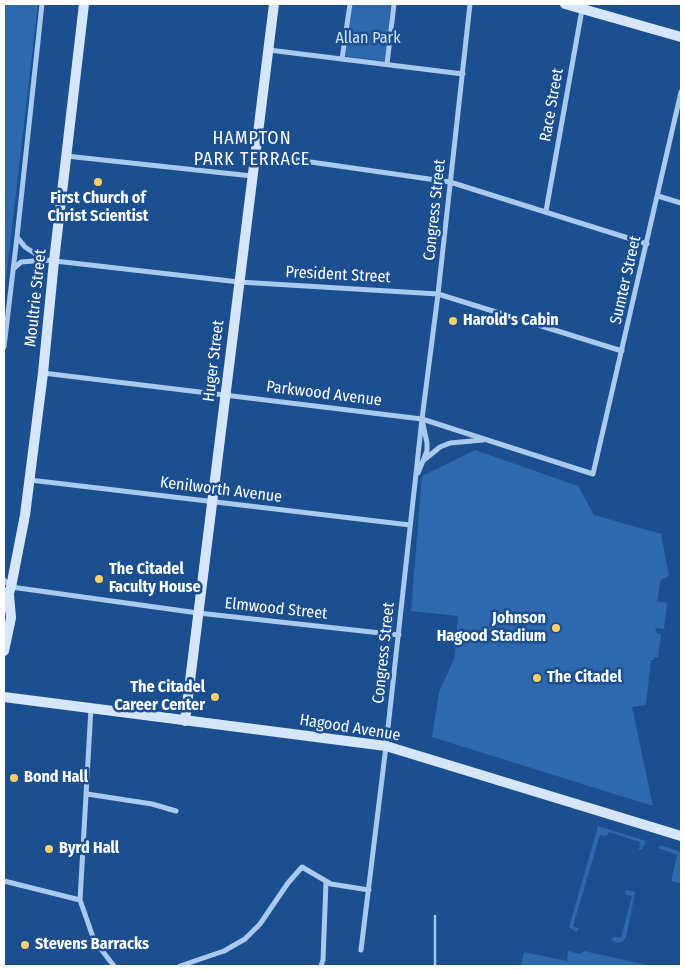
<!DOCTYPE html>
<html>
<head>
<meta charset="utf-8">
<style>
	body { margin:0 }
	#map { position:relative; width:685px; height:970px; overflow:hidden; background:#1b4f8f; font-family:"Fira Sans Condensed",sans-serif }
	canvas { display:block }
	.frame { position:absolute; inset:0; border:5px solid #fff; pointer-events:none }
</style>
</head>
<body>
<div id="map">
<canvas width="685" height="970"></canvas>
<div class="frame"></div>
</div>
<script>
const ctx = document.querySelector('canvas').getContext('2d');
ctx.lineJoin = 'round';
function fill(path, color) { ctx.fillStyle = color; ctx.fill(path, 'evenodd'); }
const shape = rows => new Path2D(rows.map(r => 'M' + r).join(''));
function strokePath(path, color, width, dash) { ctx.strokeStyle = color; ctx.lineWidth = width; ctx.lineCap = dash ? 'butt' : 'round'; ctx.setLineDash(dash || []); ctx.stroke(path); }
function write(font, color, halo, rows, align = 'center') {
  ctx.font = font + ' "Fira Sans Condensed",sans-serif'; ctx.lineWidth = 5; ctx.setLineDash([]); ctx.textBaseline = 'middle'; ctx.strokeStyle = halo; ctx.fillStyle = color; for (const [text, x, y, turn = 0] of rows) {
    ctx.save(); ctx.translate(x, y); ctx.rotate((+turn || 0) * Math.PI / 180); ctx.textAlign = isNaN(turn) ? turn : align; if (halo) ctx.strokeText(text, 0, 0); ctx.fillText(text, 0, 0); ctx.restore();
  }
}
fill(shape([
	[4,4,38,4,4,296],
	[352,4,391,4,385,61,345,56],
	[475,450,578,486,594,515,661,534,669,576,661,580,657,601,667,603,664,629,655,628,657,633,661,634,658,658,654,657,654,660,651,660,646,705,632,707,653,806,432,737,439,692,454,659,458,616,411,611,422,476],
	[598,826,646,841,642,849,639,850,640,842,609,832,606,836,600,835,573,926,579,929,576,932,569,927],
	[660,845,681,852,681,883,671,881,677,855,658,848],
	[626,890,635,892,635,893,626,937,622,942,617,943,612,940,613,937,621,938,632,896,625,894],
	[568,951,580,954,584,951,651,966,521,966,524,952,567,961]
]), '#2e69ad');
strokePath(shape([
	[435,916,435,966]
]), '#9cc4f0', 2.5);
strokePath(shape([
	[269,50,463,74],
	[342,59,350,4],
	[387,64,394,4],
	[255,154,450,182,647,244],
	[66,156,252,176],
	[658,196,681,203],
	[546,211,583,4],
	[17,237,25,247,45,260],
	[13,269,21,262,46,260,239,282,438,294,622,351],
	[4,347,17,237,42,4],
	[43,373,422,419,593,474,681,92],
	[424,460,440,447,450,443,483,440],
	[418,473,427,451,427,443,423,424],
	[30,480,410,525],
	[4,580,11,587,198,613,399,635],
	[91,708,80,900,94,940,114,966],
	[87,794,152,804,176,811],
	[4,881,80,900],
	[361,950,386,746,422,419,438,294,470,4],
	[180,966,224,951,245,939,260,924,288,883,302,867,331,884,369,890],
	[321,966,323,960,326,882]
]), '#a9c9ee', 5);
strokePath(shape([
	[565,4,681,37],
	[4,607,11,587,25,515,43,373,54,261,84,4],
	[4,651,11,618,9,595],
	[4,697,386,746,681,836],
	[185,721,274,4]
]), '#d6e6fa', 10);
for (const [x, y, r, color] of [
	[98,182,5,"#ffd166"],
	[453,321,5,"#ffd166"],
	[99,579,5,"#ffd166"],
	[556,628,5,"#ffd166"],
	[537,678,5,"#ffd166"],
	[215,697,5,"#ffd166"],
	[14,778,5,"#ffd166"],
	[49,849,5,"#ffd166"],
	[25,945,5,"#ffd166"]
]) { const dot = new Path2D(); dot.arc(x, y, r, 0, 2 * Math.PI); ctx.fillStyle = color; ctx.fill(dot); strokePath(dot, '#1b4f8f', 2); }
write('16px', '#cfe3fa', '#1b4f8f', [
	["Allan Park",368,39]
]);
write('16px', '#fff', '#1b4f8f', [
	["Race Street",552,105,-80],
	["Congress Street",435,210,-84],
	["President Street",338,275,3],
	["Sumter Street",626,280,-77],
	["Moultrie Street",36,298,-84],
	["Huger Street",214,361,-83],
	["Parkwood Avenue",324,394,7],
	["Kenilworth Avenue",221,490,7],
	["Elmwood Street",276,609,6],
	["Congress Street",384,653,-84],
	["Hagood Avenue",350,728,9]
]);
write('bold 16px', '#fff', '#1b4f8f', [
	["First Church of",98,199,"center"],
	["Christ Scientist",98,217,"center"],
	["Harold's Cabin",463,321],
	["The Citadel",109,570],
	["Faculty House",109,588],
	["Johnson",546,619,"right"],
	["Hagood Stadium",546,637,"right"],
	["The Citadel",547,678],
	["The Citadel",205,688,"right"],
	["Career Center",205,706,"right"],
	["Bond Hall",24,778],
	["Byrd Hall",59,849],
	["Stevens Barracks",35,945]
], 'left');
ctx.letterSpacing = '1px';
write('18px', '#fff', '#1b4f8f', [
	["HAMPTON",252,139],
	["PARK TERRACE",252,160]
]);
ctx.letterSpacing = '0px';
</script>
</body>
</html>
